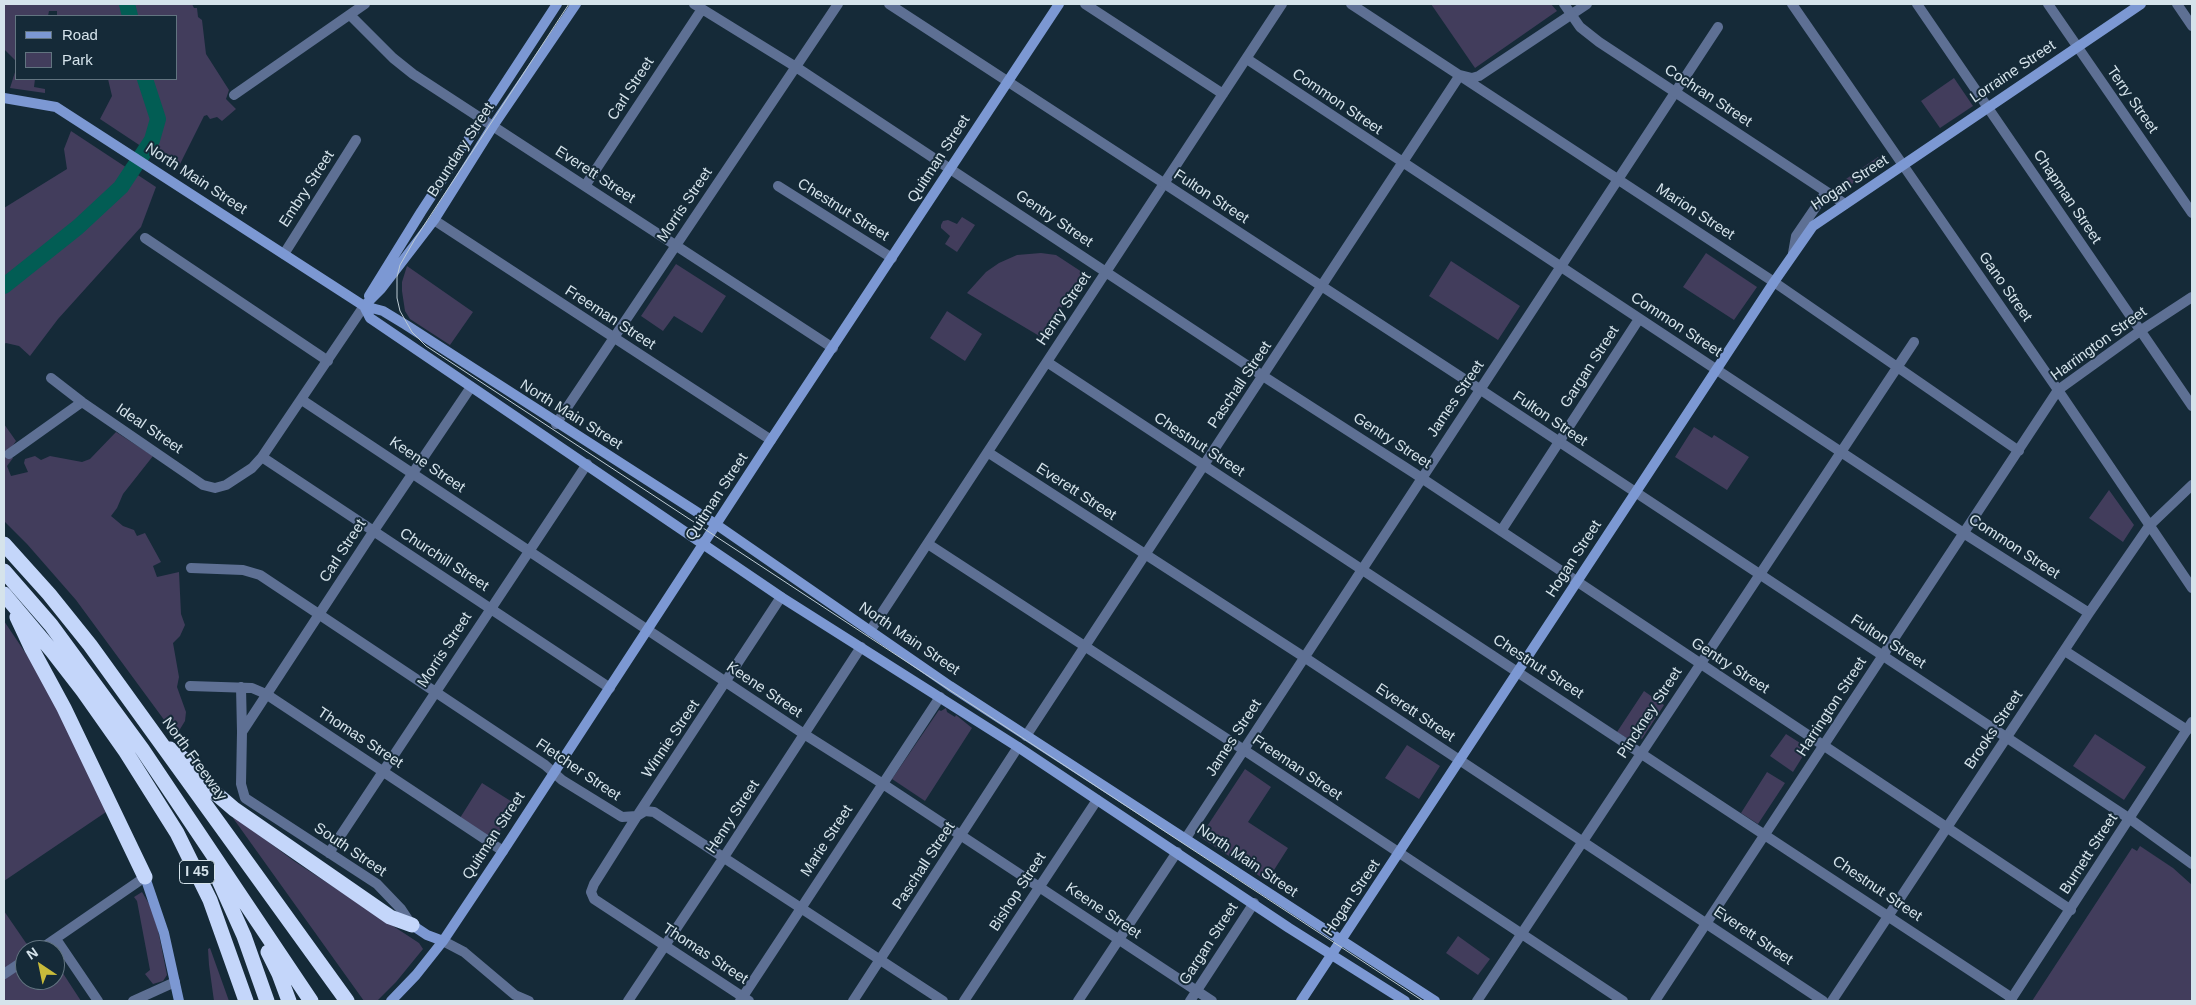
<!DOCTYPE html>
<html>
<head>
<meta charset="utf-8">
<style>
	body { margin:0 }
	#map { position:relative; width:2196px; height:1005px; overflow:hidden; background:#152a38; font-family:Helvetica,sans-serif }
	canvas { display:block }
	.frame { position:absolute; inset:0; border:5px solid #d5e3eb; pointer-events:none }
	.legend { position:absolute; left:15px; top:15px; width:162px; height:65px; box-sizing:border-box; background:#152a38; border:1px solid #627480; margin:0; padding:6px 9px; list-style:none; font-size:15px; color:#d5e3eb }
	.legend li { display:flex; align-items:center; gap:10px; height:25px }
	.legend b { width:25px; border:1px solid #627480 }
	.north { position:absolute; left:15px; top:940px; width:50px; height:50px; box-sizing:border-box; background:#152a38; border:1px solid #627480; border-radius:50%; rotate:326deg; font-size:14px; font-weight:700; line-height:20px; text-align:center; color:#d5e3eb }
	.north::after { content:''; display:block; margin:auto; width:18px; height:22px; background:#c8bb3b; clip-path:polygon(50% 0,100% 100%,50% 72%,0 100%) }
</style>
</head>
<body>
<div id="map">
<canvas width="2196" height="1005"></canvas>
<div class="frame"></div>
<ul class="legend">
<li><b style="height:6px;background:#7c98d3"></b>Road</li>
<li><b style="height:14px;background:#423d5c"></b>Park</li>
</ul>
<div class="north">N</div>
</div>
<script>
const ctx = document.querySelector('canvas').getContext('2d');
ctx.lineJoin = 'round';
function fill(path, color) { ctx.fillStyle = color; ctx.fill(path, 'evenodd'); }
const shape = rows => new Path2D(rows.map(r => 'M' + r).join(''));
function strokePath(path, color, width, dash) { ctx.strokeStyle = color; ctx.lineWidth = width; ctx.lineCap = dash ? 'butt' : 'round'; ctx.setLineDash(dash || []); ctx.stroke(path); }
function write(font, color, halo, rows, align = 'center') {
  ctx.font = font + ' Helvetica,sans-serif'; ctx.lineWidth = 4; ctx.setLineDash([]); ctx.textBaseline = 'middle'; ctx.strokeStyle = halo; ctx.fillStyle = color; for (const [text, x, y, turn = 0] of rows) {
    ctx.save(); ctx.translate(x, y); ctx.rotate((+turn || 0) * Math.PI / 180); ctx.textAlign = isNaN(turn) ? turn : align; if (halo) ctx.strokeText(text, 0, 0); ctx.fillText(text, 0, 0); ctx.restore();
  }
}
fill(shape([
	[4,4,192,4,194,8,197,8,198,17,202,20,206,54,229,90,226,99,236,109,222,121,217,117,210,119,207,115,204,116,177,170,100,119,112,96,108,79,176,79,176,16,57,16,57,11,49,11,48,16,16,16,16,61,4,49],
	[1431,4,1551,4,1557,11,1475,68],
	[16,69,16,79,35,79,34,87,45,89,45,93,10,88],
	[1954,78,1973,106,1940,128,1921,101],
	[71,131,156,187,141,227,58,319,30,356,19,346,6,343,4,344,4,208,67,169,64,149],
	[1878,157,1883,164,1847,187,1844,183,1846,179],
	[962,217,975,225,957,252,945,244,950,236,941,228,941,225,943,221,948,220,957,224],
	[1041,253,1056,255,1085,274,1041,337,967,293,986,272,999,263,1017,255],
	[1706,253,1757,287,1734,320,1683,287],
	[1451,261,1520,306,1498,340,1429,296],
	[676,264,726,296,702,333,674,316,663,331,641,316],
	[407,266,473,312,450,345,410,319,405,311,402,291,402,282],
	[947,311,982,334,965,361,930,338],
	[4,424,16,441,7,454,13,458,7,466,11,476,28,472,24,463,25,459,35,456,41,460,50,456,82,462,90,459,116,432,153,456,123,494,117,508,111,516,123,526,134,530,137,536,145,533,161,562,153,566,157,577,179,572,181,614,185,625,180,636,173,643,179,677,177,687,186,712,185,721,177,734,173,732,76,600,27,544,4,521],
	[1694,427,1712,438,1714,435,1749,457,1727,490,1675,457],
	[2109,490,2134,525,2123,542,2089,518],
	[4,621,45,682,109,810,4,881],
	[1644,691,1664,705,1642,739,1638,737,1634,743,1617,732],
	[946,708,947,712,955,717,956,715,972,728,925,801,892,779,939,710,941,711],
	[1786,734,1808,748,1793,772,1770,756],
	[2095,734,2146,767,2124,800,2073,766],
	[1407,745,1440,766,1419,799,1385,778],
	[1245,769,1271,787,1248,822,1288,848,1267,881,1200,837],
	[1767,772,1785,783,1758,824,1741,813],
	[482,783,517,805,494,840,460,818],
	[235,817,294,861,419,943,423,949,396,982,377,1001,364,1001,233,818],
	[2140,846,2173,868,2192,885,2192,1001,2032,1001,2132,848,2137,851],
	[142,892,151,907,158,930,167,975,163,981,153,984,145,974,150,970,137,901,134,897],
	[4,911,26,943,37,950,25,950,25,980,55,980,55,961,81,1001,4,1001],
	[1458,936,1490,959,1478,975,1446,953],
	[210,948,229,1001,214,1001,209,965,208,949]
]), '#423d5c');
strokePath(shape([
	[127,4,130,16],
	[4,286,78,227,121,187,152,140,158,119,145,79]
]), '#025d54', 16);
strokePath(shape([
	[694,4,796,67,1263,376,1414,473,2071,910],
	[1085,4,1223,94],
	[1351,4,1774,282,2019,451],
	[1792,4,2058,390,2192,588],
	[1917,4,2192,406],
	[2048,4,2192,213],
	[2177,4,2192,26],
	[350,15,393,58,413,74,833,348],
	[1247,59,1965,534,2089,613],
	[234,95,365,4],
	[585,186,702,9],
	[778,186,892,258],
	[434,220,771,440],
	[145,238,328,361],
	[284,254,356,140],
	[1047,362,2012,998],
	[51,378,82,402,203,485,215,488,226,485,252,468,262,457,364,306],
	[302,400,804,734,883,784,1212,1001],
	[556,424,838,4],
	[989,453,1304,657,1823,1001],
	[9,454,82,402],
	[262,457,610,688],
	[1501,531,1639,319],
	[928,544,1244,750,1623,1001],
	[191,568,243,570,260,575,545,765,562,780,622,817,637,816,645,811,654,812,943,1001],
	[870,631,1282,4],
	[2065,651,2187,730],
	[190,686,252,688,266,694,503,851],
	[241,687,242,732],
	[1026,736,1460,75,1472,78,1479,76,1587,4],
	[2130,819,2192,864],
	[1186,838,1718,27],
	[329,853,587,464],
	[411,924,401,909,377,884,245,798,241,784,242,732,373,532,471,387],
	[56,939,98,1001],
	[443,941,464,952,515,995,529,1001],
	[39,950,145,877],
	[4,974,25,960],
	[133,1001,175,982],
	[628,1001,724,857,861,647],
	[740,1001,940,697],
	[749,1001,594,899,591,892,594,884,637,816,781,597],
	[853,1001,1018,747],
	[964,1001,1097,800],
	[1078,1001,1177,852],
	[1190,1001,1254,903],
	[1477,1001,1914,342],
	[1655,1001,2058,390,2140,331,2192,297],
	[1832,1001,2089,613,2149,526,2192,485]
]), '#5e7094', 10);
strokePath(shape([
	[889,4,1481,390,2130,819],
	[1564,4,1580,27,1599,42,1845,204],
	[1793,253,1796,236,1826,192],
	[2010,1001,2192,722]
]), '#5e7094', 10);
strokePath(shape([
	[4,98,56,107,364,306,383,311,406,325,717,525,950,686,1435,1001],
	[369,296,421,212,557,4],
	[364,306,370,318,781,597,1018,747,1289,928,1405,1001],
	[364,306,381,289,434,220,493,126,576,4],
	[145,877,164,933,179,1001],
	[412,925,427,935,443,941],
	[391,1001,416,975,443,941,503,851,771,440,1059,4],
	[1301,1001,1774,282,1813,226,2141,4]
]), '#7c98d3', 10);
strokePath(shape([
	[4,544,49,594,90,645,347,1001],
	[4,571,51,625,142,749,311,1001],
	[4,594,52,651,83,691,126,752,177,833,210,900,246,1001],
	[17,617,32,649,64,708,145,877],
	[170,749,191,764,213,791,234,809,390,917,412,925],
	[217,876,244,936,267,1001],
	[268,952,279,974,289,1001]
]), '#c4d6fa', 15);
strokePath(shape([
	[569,4,415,239,400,265,397,277,397,298,400,311,412,332,426,346,1423,1001]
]), '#bdcbd4', 1);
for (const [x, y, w] of [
	[197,872,35]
]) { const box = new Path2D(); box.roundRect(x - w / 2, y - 11.5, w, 23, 4); ctx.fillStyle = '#152a38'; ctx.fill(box); strokePath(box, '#d5e3eb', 1); }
write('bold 14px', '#d5e3eb', null, [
	["I 45",197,872]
]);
write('15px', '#d5e3eb', '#152a38', [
	["Lorraine Street",2013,72,-34],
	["Carl Street",631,89,-57],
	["Cochran Street",1708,96,33],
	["Terry Street",2132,100,55],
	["Common Street",1337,102,34],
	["Boundary Street",461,150,-57],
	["Quitman Street",939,159,-57],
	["Everett Street",595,175,33],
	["North Main Street",196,179,33],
	["Hogan Street",1850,183,-33],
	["Embry Street",307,189,-57],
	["Fulton Street",1211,197,33],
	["Chapman Street",2067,197,56],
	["Morris Street",685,205,-56],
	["Chestnut Street",843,210,32],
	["Marion Street",1695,212,33],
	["Gentry Street",1054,219,34],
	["Gano Street",2005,287,55],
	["Henry Street",1064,309,-56],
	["Freeman Street",610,318,33],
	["Common Street",1676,325,33],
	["Harrington Street",2099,344,-36],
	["Gargan Street",1590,367,-57],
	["Paschall Street",1240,385,-56],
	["James Street",1456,399,-56],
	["North Main Street",571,415,32],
	["Fulton Street",1550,419,34],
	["Ideal Street",149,429,34],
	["Gentry Street",1392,441,33],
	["Chestnut Street",1199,445,33],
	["Keene Street",427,465,34],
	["Everett Street",1076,492,33],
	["Quitman Street",717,497,-57],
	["Common Street",2014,547,33],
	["Carl Street",343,551,-57],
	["Hogan Street",1574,559,-57],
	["Churchill Street",444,560,33],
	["North Main Street",909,639,34],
	["Fulton Street",1888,642,33],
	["Morris Street",445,650,-57],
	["Gentry Street",1730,666,33],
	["Chestnut Street",1538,667,33],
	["Keene Street",764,690,34],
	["Harrington Street",1832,707,-57],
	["Everett Street",1415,713,34],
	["Pinckney Street",1650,713,-57],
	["Brooks Street",1994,730,-56],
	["Thomas Street",360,738,33],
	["James Street",1234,738,-57],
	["Winnie Street",671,739,-56],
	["North Freeway",194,759,54],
	["Freeman Street",1297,768,34],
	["Fletcher Street",578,770,34],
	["Henry Street",733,817,-57],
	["Quitman Street",494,836,-57],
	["Marie Street",827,841,-57],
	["South Street",350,850,34],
	["Burnett Street",2089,854,-57],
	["North Main Street",1247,861,34],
	["Paschall Street",924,866,-57],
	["Chestnut Street",1877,889,34],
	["Bishop Street",1018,892,-57],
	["Hogan Street",1352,898,-56],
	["Keene Street",1103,911,34],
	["Everett Street",1753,936,34],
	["Gargan Street",1209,944,-57],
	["Thomas Street",705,954,33]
]);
</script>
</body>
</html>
